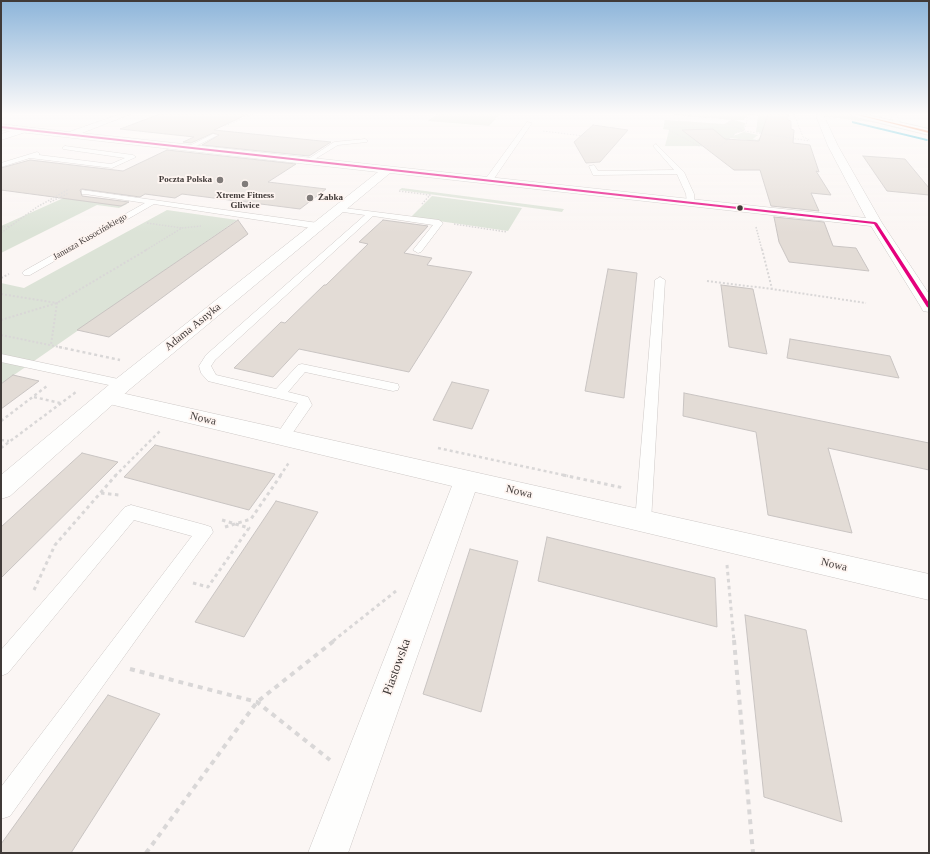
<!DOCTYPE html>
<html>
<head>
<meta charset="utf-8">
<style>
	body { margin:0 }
	#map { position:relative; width:930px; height:854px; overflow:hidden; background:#fbf6f4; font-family:Georgia,serif }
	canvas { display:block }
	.frame { position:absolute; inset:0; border:2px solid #403a38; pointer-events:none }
</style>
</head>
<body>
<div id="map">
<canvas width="930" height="854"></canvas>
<div class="frame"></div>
</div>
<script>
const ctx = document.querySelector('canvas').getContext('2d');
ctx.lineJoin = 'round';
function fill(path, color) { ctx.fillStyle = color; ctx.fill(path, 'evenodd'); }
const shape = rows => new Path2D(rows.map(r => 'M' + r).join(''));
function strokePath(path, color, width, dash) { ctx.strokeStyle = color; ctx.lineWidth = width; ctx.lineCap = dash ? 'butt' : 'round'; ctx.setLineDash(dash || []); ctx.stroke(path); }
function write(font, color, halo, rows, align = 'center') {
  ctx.font = font + ' Georgia,serif'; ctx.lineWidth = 3.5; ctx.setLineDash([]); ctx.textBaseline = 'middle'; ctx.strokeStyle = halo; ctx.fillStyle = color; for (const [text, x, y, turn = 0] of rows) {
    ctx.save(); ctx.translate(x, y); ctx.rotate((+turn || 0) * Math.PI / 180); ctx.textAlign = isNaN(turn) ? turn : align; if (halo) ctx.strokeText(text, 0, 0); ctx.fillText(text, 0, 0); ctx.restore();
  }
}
fill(shape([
	[437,114,500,114,489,126,428,121],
	[671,114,748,114,744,120,734,120,745,123,744,131,736,133,733,136,744,132,758,135,753,139,757,140,762,136,777,138,757,142,756,141,730,138,720,146,665,146,669,130,663,129,665,120,724,124,732,120],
	[749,114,768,114,767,117,770,119,771,135,756,132,758,116],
	[821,114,868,114,929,128,929,136,871,122,820,116],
	[402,188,564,209,562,212,399,190],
	[68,196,127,204,119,208,97,205,1,253,1,226],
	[432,196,522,208,508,231,411,217],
	[167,210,237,220,1,384,1,283,24,288]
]), '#dce3d7');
const building = shape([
	[160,114,248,114,214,130,331,142,309,156,202,145,219,135,213,133,191,143,183,142,194,137,120,129,160,114],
	[768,114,788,114,788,120,791,121,791,129,794,130,793,143,810,145,819,172,816,171,831,195,811,193,819,211,771,206,760,170,734,170,682,130,713,129,725,139,759,141,768,114],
	[593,125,628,130,600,162,586,163,574,142,593,125],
	[167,150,296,164,268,182,326,189,300,209,182,194,175,198,145,194,140,197,82,189,80,190,82,196,129,202,121,206,1,190,1,168,30,160,123,171,167,150],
	[863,156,905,159,929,188,929,195,887,191,863,156],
	[774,217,824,222,833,246,856,248,869,271,789,262,779,242,774,217],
	[238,220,248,234,109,337,77,330,238,220],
	[383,220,428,226,404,253,432,258,427,265,472,272,409,372,299,349,273,377,234,368,281,322,285,323,324,285,326,285,368,244,359,242,383,220],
	[608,269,637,273,624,398,585,391,608,269],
	[721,285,753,289,767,354,729,347,721,285],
	[790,339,890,356,899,378,787,358,790,339],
	[13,375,39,381,1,409,1,384,13,375],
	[452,382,489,390,472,429,433,420,452,382],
	[684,393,929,443,929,470,828,448,852,533,768,515,756,432,683,416,684,393],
	[155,445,213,459,275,474,249,510,124,477,155,445],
	[82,453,118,462,1,578,1,527,82,453],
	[276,501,318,512,244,637,195,622,276,501],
	[547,537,715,578,717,627,538,581,547,537],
	[470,549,518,561,481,712,423,694,470,549],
	[745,615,806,630,842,822,764,797,745,615],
	[108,695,160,714,71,853,1,853,1,844,108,695]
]);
fill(building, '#e3dcd6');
strokePath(building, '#c9c4c2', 1);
const lane = shape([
	[890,114,896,114,900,122,897,125,892,124,894,122,890,114],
	[527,122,532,123,491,183,485,183,484,181,527,122],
	[213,134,218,135,190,149,185,148,213,134],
	[365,139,368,141,367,142,338,145,310,162,305,161,334,142,365,139],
	[656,144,684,172,694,194,694,205,687,203,686,194,677,174,596,175,593,175,589,166,594,165,598,171,674,170,654,147,653,146,656,144],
	[65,146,133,155,136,157,112,168,30,158,1,167,1,163,37,152,39,153,39,155,111,164,125,158,63,149,62,148,65,146],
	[82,190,318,223,322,226,318,229,154,204,30,275,24,275,22,273,24,271,145,203,85,194,82,194,82,190],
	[336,207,439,220,443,223,421,252,418,253,413,250,433,225,373,216,215,360,211,366,216,375,276,389,298,365,302,364,393,383,398,384,399,387,398,390,393,391,305,372,288,392,308,397,312,405,287,441,282,442,277,441,275,437,298,403,208,381,201,373,199,366,206,355,365,215,336,211,336,207],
	[660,277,665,280,651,521,649,526,643,528,637,526,635,521,655,280,660,277],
	[1,354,123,380,128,381,129,384,128,387,123,388,1,362,1,354],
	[131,505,205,525,211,527,213,532,10,816,1,819,1,787,192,536,134,520,8,673,1,676,1,650,125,507,131,505]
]);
const street = shape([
	[1,114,12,114,1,119,1,114],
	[23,127,28,130,26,132,1,140,1,134,23,127],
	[108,390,929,574,929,600,475,492,348,853,308,853,452,486,101,402,98,397,101,392,108,390]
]);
const secondary = shape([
	[120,114,131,114,82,133,866,218,828,146,816,116,817,114,825,114,824,116,838,146,882,223,929,294,929,312,923,311,921,307,871,226,390,173,130,389,10,496,1,499,1,475,116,379,378,172,1,130,1,124,69,132,120,114],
	[851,114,864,114,929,129,929,135,852,116,851,114]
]);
strokePath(lane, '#cec9c7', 1);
strokePath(street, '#cec9c7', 1);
strokePath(secondary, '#cec9c7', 1);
strokePath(shape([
	[749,114,744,131,810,141],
	[794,114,803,137,810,140],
	[225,126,253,114],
	[669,130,699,146,720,146,736,133,744,131,727,123,732,119,682,116,694,114],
	[543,131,592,137]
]), '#d9d7d7', 1, [1.5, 1.5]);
strokePath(shape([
	[399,191,430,195,422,204],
	[50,202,69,193],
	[147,223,182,228],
	[454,224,507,232],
	[1,227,10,226],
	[756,227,762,250],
	[1,233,37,207,69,189],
	[146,250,182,228,201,226]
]), '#d9d7d7', 1.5, [1.5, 1.5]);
strokePath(shape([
	[762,249,772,289,866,303],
	[1,278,9,274],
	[707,281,772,289],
	[1,294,57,303,51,345],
	[1,320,57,303,148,249],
	[1,335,64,348]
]), '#d9d7d7', 2, [2, 2]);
strokePath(shape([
	[59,347,120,360],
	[34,397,60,403],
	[1,421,47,386],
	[1,440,9,441],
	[1,448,76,392],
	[438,448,568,476],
	[115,476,160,431],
	[280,476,290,461]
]), '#d9d7d7', 2.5, [3, 3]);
strokePath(shape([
	[563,475,624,488],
	[101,493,119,495],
	[225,527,251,519,281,475],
	[727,565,734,641],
	[193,583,208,587,249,528,222,520],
	[34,590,55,545,116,475],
	[333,641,396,591]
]), '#d9d7d7', 3, [3.5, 3.5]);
strokePath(shape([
	[734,640,753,853],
	[130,669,257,702,330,760],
	[146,853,257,702,335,640]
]), '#d9d7d7', 4, [5, 5]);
fill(lane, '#fefefd');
fill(street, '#fefefd');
fill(secondary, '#fefefd');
fill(shape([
	[1,126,875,222,877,223,929,303,929,308,927,307,874,224,1,128,1,126]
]), '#e5007d');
fill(shape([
	[854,114,856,114,929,131,929,133,854,114]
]), '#f26522');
fill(shape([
	[852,121,927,139,928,140,927,141,852,123,852,121]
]), '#00a9ce');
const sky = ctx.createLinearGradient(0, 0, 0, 233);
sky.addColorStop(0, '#8db5da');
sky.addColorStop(0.49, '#fdfbfa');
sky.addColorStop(1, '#fdfbfa00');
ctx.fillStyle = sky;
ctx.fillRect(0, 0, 930, 233);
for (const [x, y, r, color] of [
	[220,180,4,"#817c7a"],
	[245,184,4,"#817c7a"],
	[310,198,4,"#817c7a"],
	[740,208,3.5,"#403a38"]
]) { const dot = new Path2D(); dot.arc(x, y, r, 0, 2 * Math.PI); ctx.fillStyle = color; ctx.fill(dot); strokePath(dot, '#fef5f1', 1.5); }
write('bold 9px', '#403a38', '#fef5f1', [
	["Poczta Polska",212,180],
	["Xtreme Fitness",245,196,"center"],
	["Gliwice",245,206,"center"],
	["Żabka",318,198,"left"]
], 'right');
write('9px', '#403a38', '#fef5f1', [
	["Janusza Kusocińskiego",90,237,-30]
]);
write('11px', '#403a38', '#fef5f1', [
	["Adama Asnyka",193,327,-39],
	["Nowa",203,419,13],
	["Nowa",519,492,13],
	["Nowa",834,565,13]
]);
write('13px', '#403a38', '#fef5f1', [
	["Piastowska",397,667,-70]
]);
</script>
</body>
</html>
